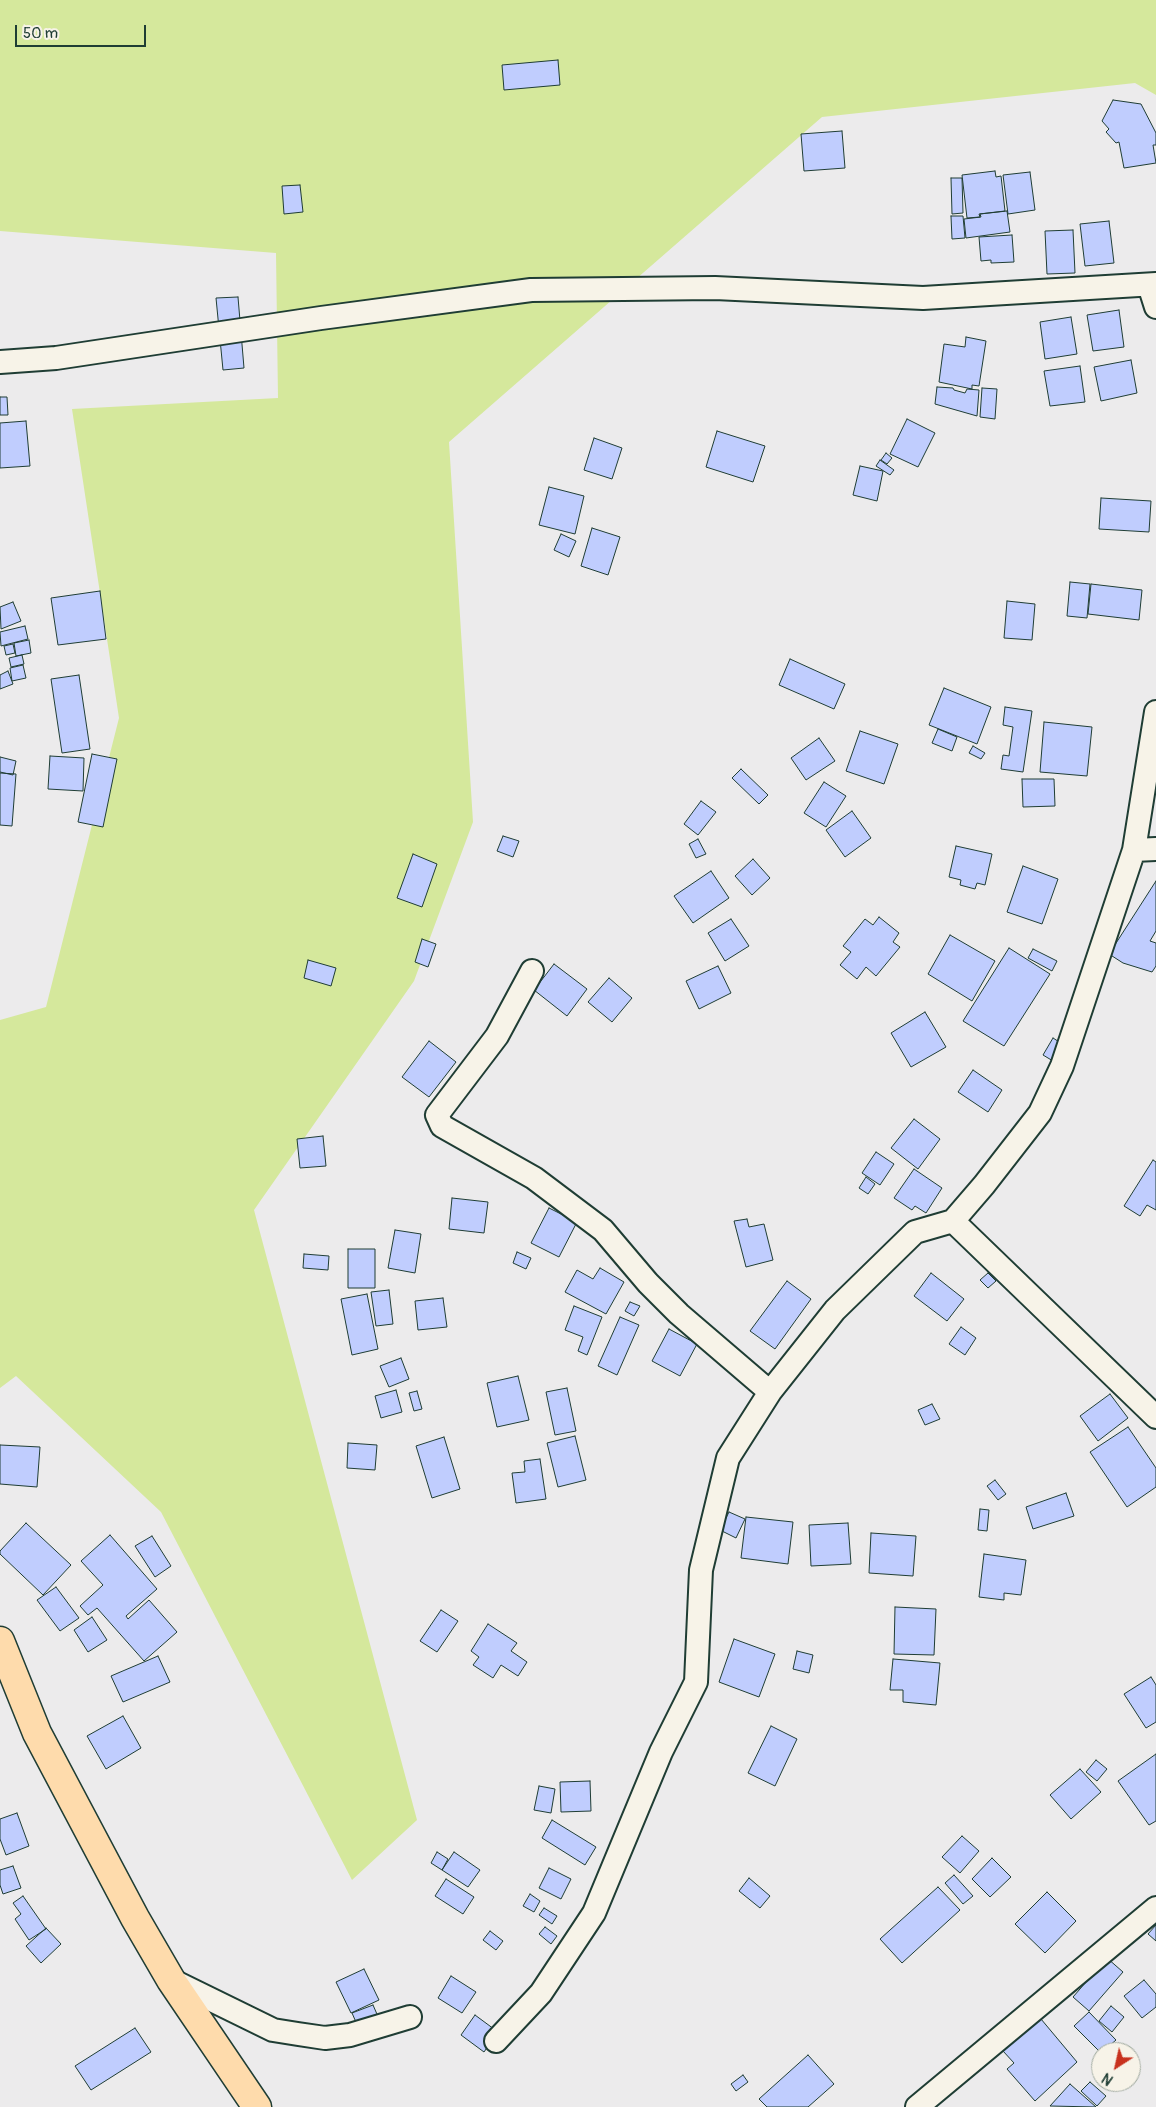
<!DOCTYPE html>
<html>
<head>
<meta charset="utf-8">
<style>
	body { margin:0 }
	#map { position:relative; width:1156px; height:2107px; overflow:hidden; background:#ecebec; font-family:Pangolin,sans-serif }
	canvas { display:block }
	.north { position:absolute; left:1091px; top:2042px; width:50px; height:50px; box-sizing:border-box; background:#f7f3e8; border:1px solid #a1aaa0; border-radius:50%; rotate:215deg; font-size:14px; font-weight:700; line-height:20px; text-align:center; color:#1f3d34 }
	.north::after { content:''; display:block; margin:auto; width:18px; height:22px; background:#c8321e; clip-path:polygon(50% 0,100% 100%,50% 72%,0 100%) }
	.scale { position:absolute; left:15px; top:25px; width:131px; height:22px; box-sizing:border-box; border:2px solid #1f3d34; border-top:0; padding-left:6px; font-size:15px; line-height:18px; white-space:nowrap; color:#1f3d34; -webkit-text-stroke:4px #f7f3e8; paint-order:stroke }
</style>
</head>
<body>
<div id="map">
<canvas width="1156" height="2107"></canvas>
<div class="north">N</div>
<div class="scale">50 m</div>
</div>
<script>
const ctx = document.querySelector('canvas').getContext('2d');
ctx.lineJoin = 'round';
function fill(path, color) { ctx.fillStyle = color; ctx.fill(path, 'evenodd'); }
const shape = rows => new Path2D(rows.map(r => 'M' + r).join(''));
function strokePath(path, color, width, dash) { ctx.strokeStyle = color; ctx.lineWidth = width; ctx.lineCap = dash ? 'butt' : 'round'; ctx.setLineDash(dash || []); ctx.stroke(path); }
fill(shape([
	[0,0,1156,0,1156,95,1135,83,822,117,449,442,473,822,414,981,254,1210,417,1820,352,1880,161,1512,16,1376,0,1388,0,1020,46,1007,119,718,72,409,278,398,276,253,0,231]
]), '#d5e89c');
const building = shape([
	[558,60,560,85,504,90,502,65,558,60],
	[1113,100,1141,104,1156,133,1156,145,1153,145,1156,163,1124,168,1119,142,1116,143,1106,132,1109,129,1102,121,1113,100],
	[842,131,845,168,804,171,801,134,842,131],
	[995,171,996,177,1001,176,1005,211,979,214,980,217,967,218,962,175,995,171],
	[1030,172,1035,210,1008,214,1003,175,1030,172],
	[951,178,962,178,963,213,952,214,951,178],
	[300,185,303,212,284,214,282,186,300,185],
	[1007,211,1010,232,966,238,964,219,981,217,980,214,1007,211],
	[951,216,963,216,965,238,952,239,951,216],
	[1109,221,1114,263,1085,266,1080,224,1109,221],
	[1073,230,1075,273,1047,274,1045,231,1073,230],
	[1012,235,1014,262,991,263,991,260,981,261,979,237,1012,235],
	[238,297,244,368,223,370,216,298,238,297],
	[1119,310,1124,347,1093,351,1087,315,1119,310],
	[1071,317,1077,354,1045,359,1040,322,1071,317],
	[966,337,986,341,979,386,972,385,972,389,939,382,944,344,965,347,966,337],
	[1131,360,1137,393,1101,401,1094,367,1131,360],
	[1080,366,1085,402,1050,406,1044,371,1080,366],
	[937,387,953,388,954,390,965,393,967,389,979,390,977,416,935,404,937,387],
	[982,388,997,389,995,419,980,417,982,388],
	[0,397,7,397,8,415,0,415,0,397],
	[907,419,935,433,918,467,890,454,907,419],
	[26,421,30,466,0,468,0,423,26,421],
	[717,431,765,446,753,482,706,467,717,431],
	[594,438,622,448,612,479,584,470,594,438],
	[886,453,892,458,887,464,881,460,886,453],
	[880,460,894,470,890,475,876,466,880,460],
	[860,466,883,471,877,501,853,495,860,466],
	[549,487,584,496,575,534,539,525,549,487],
	[1101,498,1151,501,1149,532,1099,529,1101,498],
	[592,528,620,537,608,575,581,566,592,528],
	[561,534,576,541,569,557,554,550,561,534],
	[1070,582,1090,584,1087,618,1067,616,1070,582],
	[1091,584,1142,590,1139,620,1088,614,1091,584],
	[100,591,106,639,58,645,51,598,100,591],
	[1007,601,1035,604,1032,640,1004,638,1007,601],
	[13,602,21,621,1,629,0,607,13,602],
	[25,626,28,639,1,646,0,632,25,626],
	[29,640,31,653,16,656,14,643,29,640],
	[13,644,15,653,6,655,4,646,13,644],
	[22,655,24,664,11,667,9,658,22,655],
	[790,659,845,684,834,709,779,685,790,659],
	[23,665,26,678,12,681,10,668,23,665],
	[8,671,13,684,0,689,0,675,8,671],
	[79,675,90,749,62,753,51,679,79,675],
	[944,688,991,707,977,744,929,725,944,688],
	[1005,707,1032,711,1023,772,1001,769,1003,755,1009,756,1013,727,1003,725,1005,707],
	[1044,722,1092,727,1087,776,1040,772,1044,722],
	[938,729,957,737,952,751,932,743,938,729],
	[860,731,898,744,884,784,846,771,860,731],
	[819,738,835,761,806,780,791,758,819,738],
	[973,746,985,753,981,759,969,753,973,746],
	[92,754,117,759,103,827,78,822,92,754],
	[50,756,84,758,83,791,48,789,50,756],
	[0,757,16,761,13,775,0,772,0,757],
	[741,769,768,795,759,804,732,778,741,769],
	[0,773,16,774,12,826,0,825,0,773],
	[1022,779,1054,779,1055,806,1023,807,1022,779],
	[824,782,846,796,826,827,804,813,824,782],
	[701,801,716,812,698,835,684,824,701,801],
	[852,811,871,838,845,857,826,830,852,811],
	[503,836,519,841,513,857,497,851,503,836],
	[698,839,706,854,696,858,689,844,698,839],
	[956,846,992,854,985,885,977,883,975,889,960,885,961,880,949,877,956,846],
	[413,854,437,864,422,907,397,898,413,854],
	[753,859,770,878,752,895,735,876,753,859],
	[1023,866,1058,879,1042,924,1007,912,1023,866],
	[711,871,729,898,693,923,674,896,711,871],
	[1156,881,1156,931,1150,941,1156,943,1156,966,1152,972,1123,963,1109,954,1156,881],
	[879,917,899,933,893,942,900,947,876,976,866,967,857,979,840,965,851,952,843,946,865,919,873,925,879,917],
	[731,919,749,946,725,961,708,933,731,919],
	[950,935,995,961,972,1001,928,974,950,935],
	[422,939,436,944,428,967,415,962,422,939],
	[1009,948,1050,974,1004,1046,963,1021,1009,948],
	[1033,949,1057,961,1052,971,1028,958,1033,949],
	[308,960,336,968,331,986,304,978,308,960],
	[554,964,587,989,567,1016,534,990,554,964],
	[718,966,731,993,699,1009,686,981,718,966],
	[609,978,632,998,612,1022,588,1002,609,978],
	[925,1012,946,1047,911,1067,891,1033,925,1012],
	[1053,1038,1064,1045,1053,1061,1043,1055,1053,1038],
	[429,1041,456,1062,429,1097,402,1077,429,1041],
	[973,1070,1002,1090,988,1112,958,1092,973,1070],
	[914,1119,940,1139,918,1169,891,1148,914,1119],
	[323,1136,326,1166,300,1168,297,1139,323,1136],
	[876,1152,894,1164,880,1185,862,1173,876,1152],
	[1153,1160,1156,1162,1156,1210,1147,1205,1140,1216,1124,1206,1153,1160],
	[914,1169,942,1188,926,1213,915,1206,912,1210,894,1198,914,1169],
	[866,1177,875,1184,868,1194,859,1188,866,1177],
	[452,1198,488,1202,484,1233,449,1229,452,1198],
	[549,1208,577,1222,559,1257,531,1243,549,1208],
	[747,1219,749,1227,764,1224,773,1260,746,1267,734,1221,747,1219],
	[395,1230,421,1234,415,1273,388,1268,395,1230],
	[348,1249,375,1249,375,1288,348,1288,348,1249],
	[517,1252,531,1258,526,1269,513,1263,517,1252],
	[304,1254,329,1256,328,1270,303,1268,304,1254],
	[600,1268,624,1282,606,1314,565,1292,577,1270,593,1279,600,1268],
	[931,1273,964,1299,947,1321,914,1296,931,1273],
	[988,1273,996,1281,988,1288,980,1280,988,1273],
	[787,1281,811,1299,775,1349,750,1331,787,1281],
	[389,1290,393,1324,376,1326,371,1292,389,1290],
	[367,1294,378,1349,352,1355,341,1299,367,1294],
	[443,1298,447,1327,418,1330,415,1301,443,1298],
	[630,1302,640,1306,634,1316,625,1311,630,1302],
	[574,1306,602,1317,587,1355,578,1351,583,1337,565,1330,574,1306],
	[620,1317,639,1325,617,1375,598,1366,620,1317],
	[961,1327,976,1338,965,1355,949,1344,961,1327],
	[669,1329,697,1344,680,1376,652,1361,669,1329],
	[401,1358,409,1379,389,1387,380,1366,401,1358],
	[518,1376,529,1420,497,1427,487,1383,518,1376],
	[567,1388,576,1431,555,1435,546,1392,567,1388],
	[396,1390,402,1412,381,1418,375,1396,396,1390],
	[417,1391,422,1409,414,1411,409,1393,417,1391],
	[1110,1394,1128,1418,1098,1441,1080,1416,1110,1394],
	[932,1404,940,1419,925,1425,918,1410,932,1404],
	[1128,1427,1156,1468,1156,1487,1127,1507,1090,1452,1128,1427],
	[575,1436,586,1480,558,1487,547,1443,575,1436],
	[444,1437,460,1489,432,1498,416,1446,444,1437],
	[348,1443,377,1445,375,1470,347,1468,348,1443],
	[0,1445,40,1447,37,1487,0,1484,0,1445],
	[540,1459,546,1499,516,1503,512,1473,525,1472,524,1461,540,1459],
	[995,1480,1006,1494,998,1500,987,1486,995,1480],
	[1066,1493,1074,1516,1033,1529,1026,1507,1066,1493],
	[980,1509,989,1510,987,1531,978,1530,980,1509],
	[729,1512,745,1519,736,1538,720,1530,729,1512],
	[746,1517,793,1522,788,1564,741,1558,746,1517],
	[26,1523,71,1565,43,1595,0,1554,0,1551,26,1523],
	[848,1523,851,1564,811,1566,809,1525,848,1523],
	[871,1533,916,1536,913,1576,869,1573,871,1533],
	[110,1535,157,1589,126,1616,128,1619,149,1600,177,1632,144,1661,97,1608,88,1615,80,1606,103,1585,81,1561,110,1535],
	[152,1536,171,1566,155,1577,135,1546,152,1536],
	[984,1554,1026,1560,1021,1595,1004,1593,1004,1600,979,1597,984,1554],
	[56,1587,79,1618,60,1631,37,1600,56,1587],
	[895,1607,936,1609,934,1655,894,1654,895,1607],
	[441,1610,458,1621,437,1652,420,1641,441,1610],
	[92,1617,107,1640,88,1652,74,1630,92,1617],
	[488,1624,517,1643,511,1651,527,1662,518,1676,501,1665,493,1678,473,1665,479,1657,471,1651,488,1624],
	[734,1639,775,1654,759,1697,719,1682,734,1639],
	[797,1651,813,1655,809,1673,793,1669,797,1651],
	[158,1656,170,1682,123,1702,111,1676,158,1656],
	[893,1659,940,1663,936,1705,903,1702,903,1690,890,1690,893,1659],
	[1151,1677,1156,1685,1156,1722,1146,1728,1124,1694,1151,1677],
	[123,1716,141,1748,106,1769,87,1736,123,1716],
	[771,1726,797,1739,775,1786,748,1773,771,1726],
	[1156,1754,1156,1821,1149,1825,1118,1781,1156,1754],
	[1096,1760,1107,1769,1097,1781,1086,1772,1096,1760],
	[1080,1769,1101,1792,1071,1819,1050,1795,1080,1769],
	[590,1781,591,1811,561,1812,560,1782,590,1781],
	[539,1786,555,1789,551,1813,534,1810,539,1786],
	[17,1813,29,1846,6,1855,0,1839,0,1819,17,1813],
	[552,1820,596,1847,585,1865,542,1838,552,1820],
	[962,1836,979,1851,960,1873,942,1857,962,1836],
	[437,1852,448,1859,442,1870,431,1863,437,1852],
	[454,1852,480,1870,468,1887,442,1870,454,1852],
	[992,1858,1011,1877,990,1897,972,1879,992,1858],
	[13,1866,21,1888,3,1894,0,1885,0,1870,13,1866],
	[549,1868,571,1879,561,1899,539,1888,549,1868],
	[954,1875,973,1896,963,1904,945,1883,954,1875],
	[749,1878,770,1896,760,1908,739,1891,749,1878],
	[446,1879,474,1897,463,1914,435,1896,446,1879],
	[938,1887,960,1910,902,1963,880,1939,938,1887],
	[1047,1892,1076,1921,1045,1953,1015,1924,1047,1892],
	[530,1894,540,1901,534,1912,523,1906,530,1894],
	[23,1896,46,1929,29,1940,15,1919,21,1914,13,1903,23,1896],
	[544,1908,557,1916,552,1924,539,1915,544,1908],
	[1156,1925,1156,1941,1148,1934,1156,1925],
	[545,1927,557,1936,551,1944,539,1934,545,1927],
	[46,1928,61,1944,41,1963,26,1946,46,1928],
	[490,1931,503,1941,496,1950,483,1940,490,1931],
	[1107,1958,1123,1972,1089,2011,1073,1997,1107,1958],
	[364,1969,379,2000,351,2013,336,1982,364,1969],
	[451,1976,476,1992,462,2013,438,1998,451,1976],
	[1144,1980,1156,1994,1156,2007,1142,2018,1124,1996,1144,1980],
	[373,2005,380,2021,359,2029,352,2013,373,2005],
	[1111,2006,1124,2017,1112,2032,1099,2021,1111,2006],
	[1089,2012,1116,2040,1101,2053,1074,2026,1089,2012],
	[475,2015,498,2032,484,2052,461,2035,475,2015],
	[1041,2019,1077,2062,1035,2101,1007,2069,1014,2063,1003,2051,1041,2019],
	[135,2028,151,2052,91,2090,75,2066,135,2028],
	[808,2055,834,2084,808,2107,767,2107,759,2099,808,2055],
	[743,2075,748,2082,736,2091,731,2084,743,2075],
	[1090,2082,1106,2096,1097,2106,1081,2091,1090,2082],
	[1070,2084,1096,2107,1050,2106,1070,2084]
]);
fill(building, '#c0cdfe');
strokePath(building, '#1f3d34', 1);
const minor = shape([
	[1149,285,1156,307],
	[0,362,56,358,321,318,531,290,715,288,923,298,1156,284],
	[1134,850,1156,849],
	[532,971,497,1036,437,1115,442,1126,534,1178,603,1230,648,1283,679,1314,770,1392],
	[953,1221,1156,1417],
	[171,1980,273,2030,298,2034,325,2038,350,2035,410,2017],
	[496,2041,541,1993,594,1913,661,1752,696,1682,701,1570,728,1458,770,1392,835,1310,915,1232,953,1221,984,1185,1040,1113,1062,1066,1134,850,1156,712],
	[917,2107,1156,1908]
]);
const major = shape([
	[0,1641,37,1733,135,1918,171,1980,257,2107]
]);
strokePath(minor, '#1f3d34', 26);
strokePath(major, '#1f3d34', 31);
strokePath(minor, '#f7f3e8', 22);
strokePath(major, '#fedbac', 28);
</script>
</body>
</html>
